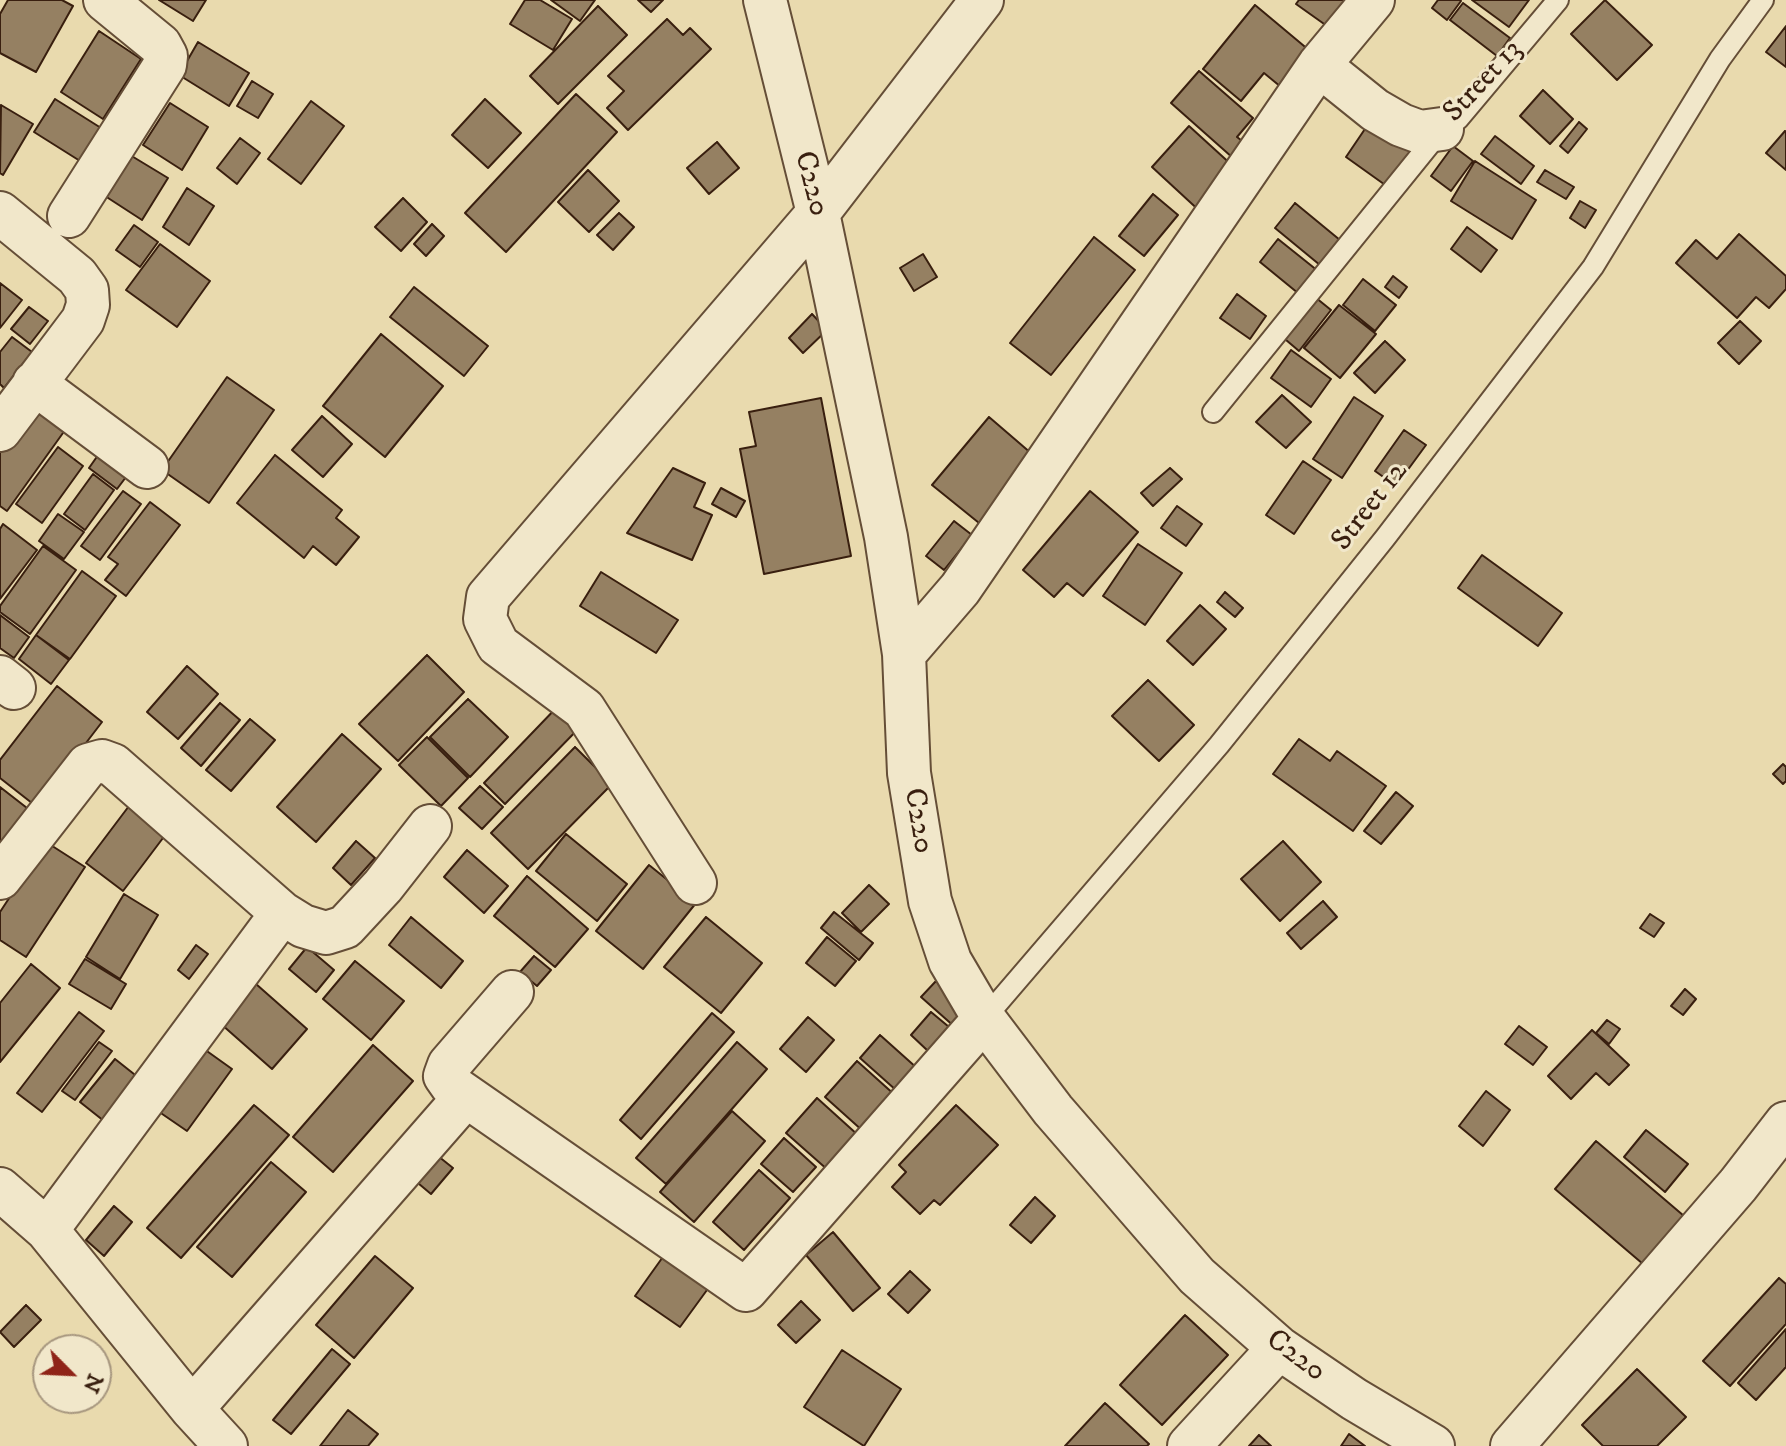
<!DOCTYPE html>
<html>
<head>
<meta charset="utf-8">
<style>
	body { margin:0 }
	#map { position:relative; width:1786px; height:1446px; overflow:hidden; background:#e9daae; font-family:"IM FELL DW Pica",serif }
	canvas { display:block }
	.north { position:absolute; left:32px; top:1334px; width:80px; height:80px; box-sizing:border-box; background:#f1e7ca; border:2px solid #a7977f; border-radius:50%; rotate:114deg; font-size:22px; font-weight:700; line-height:32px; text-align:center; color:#391f0f }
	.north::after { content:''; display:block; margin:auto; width:28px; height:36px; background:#8f2418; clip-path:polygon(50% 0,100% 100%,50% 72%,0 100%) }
</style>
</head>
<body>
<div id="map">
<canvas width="1786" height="1446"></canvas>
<div class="north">N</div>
</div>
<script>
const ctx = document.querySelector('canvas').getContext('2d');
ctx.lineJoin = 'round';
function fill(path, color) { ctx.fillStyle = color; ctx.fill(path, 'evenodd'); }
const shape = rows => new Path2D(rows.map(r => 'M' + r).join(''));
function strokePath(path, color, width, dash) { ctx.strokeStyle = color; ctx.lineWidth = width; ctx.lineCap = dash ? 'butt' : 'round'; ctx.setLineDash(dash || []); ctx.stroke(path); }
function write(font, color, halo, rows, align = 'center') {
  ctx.font = font + ' "IM FELL DW Pica",serif'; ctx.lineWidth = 6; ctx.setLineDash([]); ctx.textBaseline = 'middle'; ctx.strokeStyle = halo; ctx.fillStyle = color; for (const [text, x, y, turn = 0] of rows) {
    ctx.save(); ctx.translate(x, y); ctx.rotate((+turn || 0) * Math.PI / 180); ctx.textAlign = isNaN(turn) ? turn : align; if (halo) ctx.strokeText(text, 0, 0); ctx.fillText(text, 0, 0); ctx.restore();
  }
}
const building = shape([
	[8,0,62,0,73,6,36,72,0,53,0,14,8,0],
	[159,0,206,0,193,21,159,0],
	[525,0,540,0,572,19,553,50,510,24,525,0],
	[551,0,595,0,580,21,551,0],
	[638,0,663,0,651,12,638,0],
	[1299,0,1356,0,1334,31,1296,4,1299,0],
	[1438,0,1460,0,1461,1,1447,20,1432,8,1438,0],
	[1472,0,1529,0,1509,27,1472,0],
	[1605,0,1652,45,1617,80,1571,34,1605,0],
	[1463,3,1510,38,1497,56,1450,20,1463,3],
	[1255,5,1310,51,1281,87,1264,73,1241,101,1203,69,1255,5],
	[598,6,627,35,558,104,530,76,598,6],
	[667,19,683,35,690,28,711,49,628,130,607,108,624,91,608,76,667,19],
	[1786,26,1786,67,1766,52,1786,26],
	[99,31,141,59,103,119,61,92,99,31],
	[198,42,249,73,229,106,179,75,198,42],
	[1199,71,1253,118,1237,137,1246,144,1233,158,1171,103,1199,71],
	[252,81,273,94,258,118,237,106,252,81],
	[1543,90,1573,119,1550,144,1520,116,1543,90],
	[576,94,617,132,506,252,465,213,576,94],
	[55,99,109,133,88,166,34,132,55,99],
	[485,99,521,133,488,168,452,135,485,99],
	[311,101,344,126,301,184,268,159,311,101],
	[170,103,208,127,182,170,143,145,170,103],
	[1,105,33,124,3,175,0,173,1,105],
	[1579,122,1587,129,1568,153,1560,146,1579,122],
	[1369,123,1412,152,1388,187,1346,157,1369,123],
	[1189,126,1234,167,1204,215,1152,167,1189,126],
	[1785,131,1786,132,1786,170,1766,153,1785,131],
	[1495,136,1534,166,1521,184,1481,154,1495,136],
	[240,138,260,153,237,184,217,168,240,138],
	[717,142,739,168,709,194,687,168,717,142],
	[1453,146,1473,161,1451,191,1431,176,1453,146],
	[130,155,168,178,142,220,105,196,130,155],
	[1475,161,1536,200,1512,239,1451,201,1475,161],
	[588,170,619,201,589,232,558,202,588,170],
	[1545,170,1574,187,1566,199,1537,182,1545,170],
	[187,188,214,206,189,245,163,227,187,188],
	[1153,194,1178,215,1144,256,1119,236,1153,194],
	[403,198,427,222,401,251,375,227,403,198],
	[1580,201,1596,210,1585,228,1570,218,1580,201],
	[1295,203,1346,245,1326,270,1275,228,1295,203],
	[619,213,634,227,613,250,597,235,619,213],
	[432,224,444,236,426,256,414,244,432,224],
	[134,225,158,242,140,267,116,250,134,225],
	[1467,227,1497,250,1481,272,1451,249,1467,227],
	[1739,234,1786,276,1786,289,1769,308,1756,297,1737,318,1676,263,1696,240,1717,259,1739,234],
	[1094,237,1135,270,1051,375,1010,343,1094,237],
	[1278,239,1323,275,1304,298,1260,262,1278,239],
	[160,244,210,281,177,327,126,290,160,244],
	[923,254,937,277,914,291,900,268,923,254],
	[1393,276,1407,287,1399,298,1385,287,1393,276],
	[1363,279,1396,305,1375,331,1343,305,1363,279],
	[0,283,22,300,0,328,0,283],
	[414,287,488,346,464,376,390,317,414,287],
	[1310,293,1331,310,1299,351,1279,334,1310,293],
	[1237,294,1266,316,1250,339,1220,318,1237,294],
	[1339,305,1376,334,1340,378,1304,348,1339,305],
	[29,307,48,321,30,344,11,329,29,307],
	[812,314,827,330,803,353,789,338,812,314],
	[1740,321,1761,341,1739,364,1718,343,1740,321],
	[381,334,443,386,385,457,323,406,381,334],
	[12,337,32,352,4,388,0,384,0,352,12,337],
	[1385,341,1405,360,1375,393,1354,373,1385,341],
	[1291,350,1331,379,1311,407,1271,378,1291,350],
	[227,377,274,410,209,503,162,470,227,377],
	[1282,395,1311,422,1286,448,1256,422,1282,395],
	[1354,397,1383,416,1342,478,1313,459,1354,397],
	[821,398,851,556,764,574,740,449,756,446,749,412,821,398],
	[33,401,68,426,7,511,0,506,0,447,33,401],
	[322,416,352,444,323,477,292,450,322,416],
	[989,417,1039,460,984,527,932,485,989,417],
	[1404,430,1426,445,1396,486,1375,471,1404,430],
	[58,447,83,466,42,523,16,504,58,447],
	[103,448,132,469,117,489,89,468,103,448],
	[275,455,342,510,336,518,359,537,336,565,313,546,304,558,237,503,275,455],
	[1303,461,1331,480,1294,534,1266,515,1303,461],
	[673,468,705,483,694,507,712,515,692,560,627,533,673,468],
	[1170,468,1182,479,1153,506,1141,493,1170,468],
	[93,474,114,490,85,530,64,514,93,474],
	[721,488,745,501,736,517,712,504,721,488],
	[123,491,141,504,100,560,81,546,123,491],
	[1090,491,1138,532,1083,596,1067,583,1054,597,1023,570,1090,491],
	[150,502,180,525,126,596,105,580,118,564,108,557,150,502],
	[1177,506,1202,524,1186,546,1161,528,1177,506],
	[58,514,84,532,64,559,39,541,58,514],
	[954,521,972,535,944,570,926,556,954,521],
	[3,524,37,550,0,599,0,529,3,524],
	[1138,544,1182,573,1145,625,1103,596,1138,544],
	[43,546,76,570,30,634,0,612,0,606,43,546],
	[1482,555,1562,613,1538,646,1458,588,1482,555],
	[82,571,116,596,70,659,36,635,82,571],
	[601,572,678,620,656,653,580,606,601,572],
	[1225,592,1243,608,1235,617,1217,602,1225,592],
	[1200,605,1226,629,1193,665,1167,641,1200,605],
	[0,615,29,637,14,658,0,648,0,615],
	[36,635,69,660,51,684,19,659,36,635],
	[427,655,464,692,398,761,359,724,427,655],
	[187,666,218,694,178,739,147,712,187,666],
	[1148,680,1194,725,1159,761,1112,716,1148,680],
	[57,686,102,722,37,807,0,778,0,760,57,686],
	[468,699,508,737,470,777,430,737,468,699],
	[220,703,240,720,201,766,181,748,220,703],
	[560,704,582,725,505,804,484,783,560,704],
	[250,719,275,740,231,791,206,770,250,719],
	[342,734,381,769,316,842,277,807,342,734],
	[427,737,468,778,441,806,399,765,427,737],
	[1299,739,1330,761,1337,751,1386,786,1353,831,1273,774,1299,739],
	[575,747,612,784,528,869,491,833,575,747],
	[1783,764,1786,767,1786,781,1783,784,1773,774,1783,764],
	[480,786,503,807,482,829,459,808,480,786],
	[0,787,36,815,0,862,0,787],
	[1396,792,1413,806,1381,844,1364,831,1396,792],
	[132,802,169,830,123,891,86,863,132,802],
	[566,834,627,884,597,921,536,871,566,834],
	[356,841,375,858,351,885,333,868,356,841],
	[1283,841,1321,882,1280,921,1241,879,1283,841],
	[46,842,85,867,26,957,0,940,0,912,46,842],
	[467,850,508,886,484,913,444,877,467,850],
	[649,865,696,903,643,969,596,931,649,865],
	[527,876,588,929,555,967,494,916,527,876],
	[869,885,889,904,861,932,842,913,869,885],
	[124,894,158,915,120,979,86,957,124,894],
	[1323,901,1337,917,1301,949,1287,933,1323,901],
	[834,912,873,943,859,960,821,928,834,912],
	[1650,914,1664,923,1654,937,1640,928,1650,914],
	[411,917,463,961,441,988,389,945,411,917],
	[706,917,762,963,721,1013,664,967,706,917],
	[827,937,856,961,835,986,806,963,827,937],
	[196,945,208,954,189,979,178,970,196,945],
	[307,947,334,970,316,992,289,969,307,947],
	[534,956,551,970,537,986,520,972,534,956],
	[85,959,126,984,111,1009,69,984,85,959],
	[355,961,404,1001,371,1040,323,999,355,961],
	[31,964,60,988,0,1062,0,1003,31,964],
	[936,981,970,1012,956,1028,921,997,936,981],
	[256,984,307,1029,272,1069,221,1024,256,984],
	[1685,989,1696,999,1683,1015,1671,1006,1685,989],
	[79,1012,104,1031,42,1112,17,1093,79,1012],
	[931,1012,949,1027,928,1051,911,1035,931,1012],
	[712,1013,734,1032,641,1139,620,1120,712,1013],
	[808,1017,834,1040,806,1072,780,1049,808,1017],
	[1607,1020,1620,1029,1609,1044,1596,1033,1607,1020],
	[1519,1026,1547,1047,1533,1065,1505,1044,1519,1026],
	[1592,1030,1629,1065,1609,1085,1596,1073,1571,1099,1548,1076,1592,1030],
	[880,1035,918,1069,897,1091,860,1058,880,1035],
	[99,1042,112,1051,75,1100,62,1091,99,1042],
	[737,1042,767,1069,666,1184,636,1158,737,1042],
	[197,1044,232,1069,187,1131,152,1107,197,1044],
	[373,1045,413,1081,333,1172,293,1137,373,1045],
	[115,1059,144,1082,109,1125,80,1102,115,1059],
	[857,1061,896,1096,864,1132,825,1097,857,1061],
	[1486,1091,1510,1110,1483,1146,1459,1126,1486,1091],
	[817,1098,859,1136,829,1171,786,1133,817,1098],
	[254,1105,289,1135,181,1258,147,1228,254,1105],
	[956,1105,998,1145,940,1205,934,1200,920,1214,892,1187,906,1172,899,1165,956,1105],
	[732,1111,765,1141,694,1222,660,1192,732,1111],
	[1646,1130,1688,1164,1665,1192,1624,1157,1646,1130],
	[784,1138,816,1167,793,1192,761,1164,784,1138],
	[1596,1141,1684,1216,1643,1264,1555,1189,1596,1141],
	[433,1152,453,1168,431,1194,412,1178,433,1152],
	[271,1162,306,1192,232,1277,197,1247,271,1162],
	[759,1170,790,1198,744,1250,713,1222,759,1170],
	[1035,1197,1055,1216,1031,1243,1010,1225,1035,1197],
	[114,1206,132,1222,104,1256,86,1240,114,1206],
	[833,1232,880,1288,853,1311,806,1255,833,1232],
	[670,1247,715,1279,680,1327,635,1296,670,1247],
	[375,1256,413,1288,354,1358,316,1325,375,1256],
	[910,1271,930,1290,908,1313,888,1294,910,1271],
	[1779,1278,1786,1284,1786,1324,1730,1386,1703,1361,1779,1278],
	[801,1301,820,1320,796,1343,778,1325,801,1301],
	[26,1305,41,1320,14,1347,0,1332,26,1305],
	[1185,1315,1228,1355,1162,1425,1120,1385,1185,1315],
	[1786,1329,1786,1367,1756,1400,1738,1383,1786,1329],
	[332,1349,350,1364,291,1434,273,1420,332,1349],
	[842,1350,901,1389,864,1446,804,1407,842,1350],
	[1637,1369,1686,1417,1657,1446,1603,1446,1582,1425,1637,1369],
	[1105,1403,1149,1444,1147,1446,1065,1446,1105,1403],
	[348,1410,378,1434,368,1446,320,1446,348,1410],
	[1349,1434,1365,1446,1341,1446,1349,1434],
	[1259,1435,1271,1446,1249,1446,1259,1435]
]);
fill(building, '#958062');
strokePath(building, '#391f0f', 2);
const lane = shape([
	[1213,412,1442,129,1458,119,1558,0],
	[984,1019,1219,745,1385,538,1593,267,1720,59,1763,0]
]);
const street = shape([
	[765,0,818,213,886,537,904,654,909,773,930,901,950,961,984,1019,1053,1110,1197,1276,1279,1348,1354,1399,1433,1446],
	[1319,65,1375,110,1401,125,1420,132,1442,129],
	[0,213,77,276,87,290,88,305,83,320,0,430],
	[69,216,165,65,166,56,160,45,105,0],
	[34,383,147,467],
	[904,654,960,589,1319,65,1373,0],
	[0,677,14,688],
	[0,878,88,765,102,761,113,765,282,913,47,1230],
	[695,883,584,709,498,645,485,619,488,597,818,213,982,0],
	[282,913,303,926,326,933,345,927,383,886,430,826],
	[512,992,449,1065,445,1076,452,1086,746,1290,984,1019],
	[0,1189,47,1230,192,1409,226,1446],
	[192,1409,465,1097],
	[1189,1446,1279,1348],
	[1512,1446,1738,1185,1786,1123]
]);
strokePath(lane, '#654e37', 24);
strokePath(street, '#654e37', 46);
strokePath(lane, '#f1e7ca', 20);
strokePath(street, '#f1e7ca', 42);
write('30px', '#391f0f', '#f1e7ca', [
	["Street 13",1484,82,-47],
	["C220",810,184,76],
	["Street 12",1371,507,-52],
	["C220",917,821,81],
	["C220",1295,1357,37]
]);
</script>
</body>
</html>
